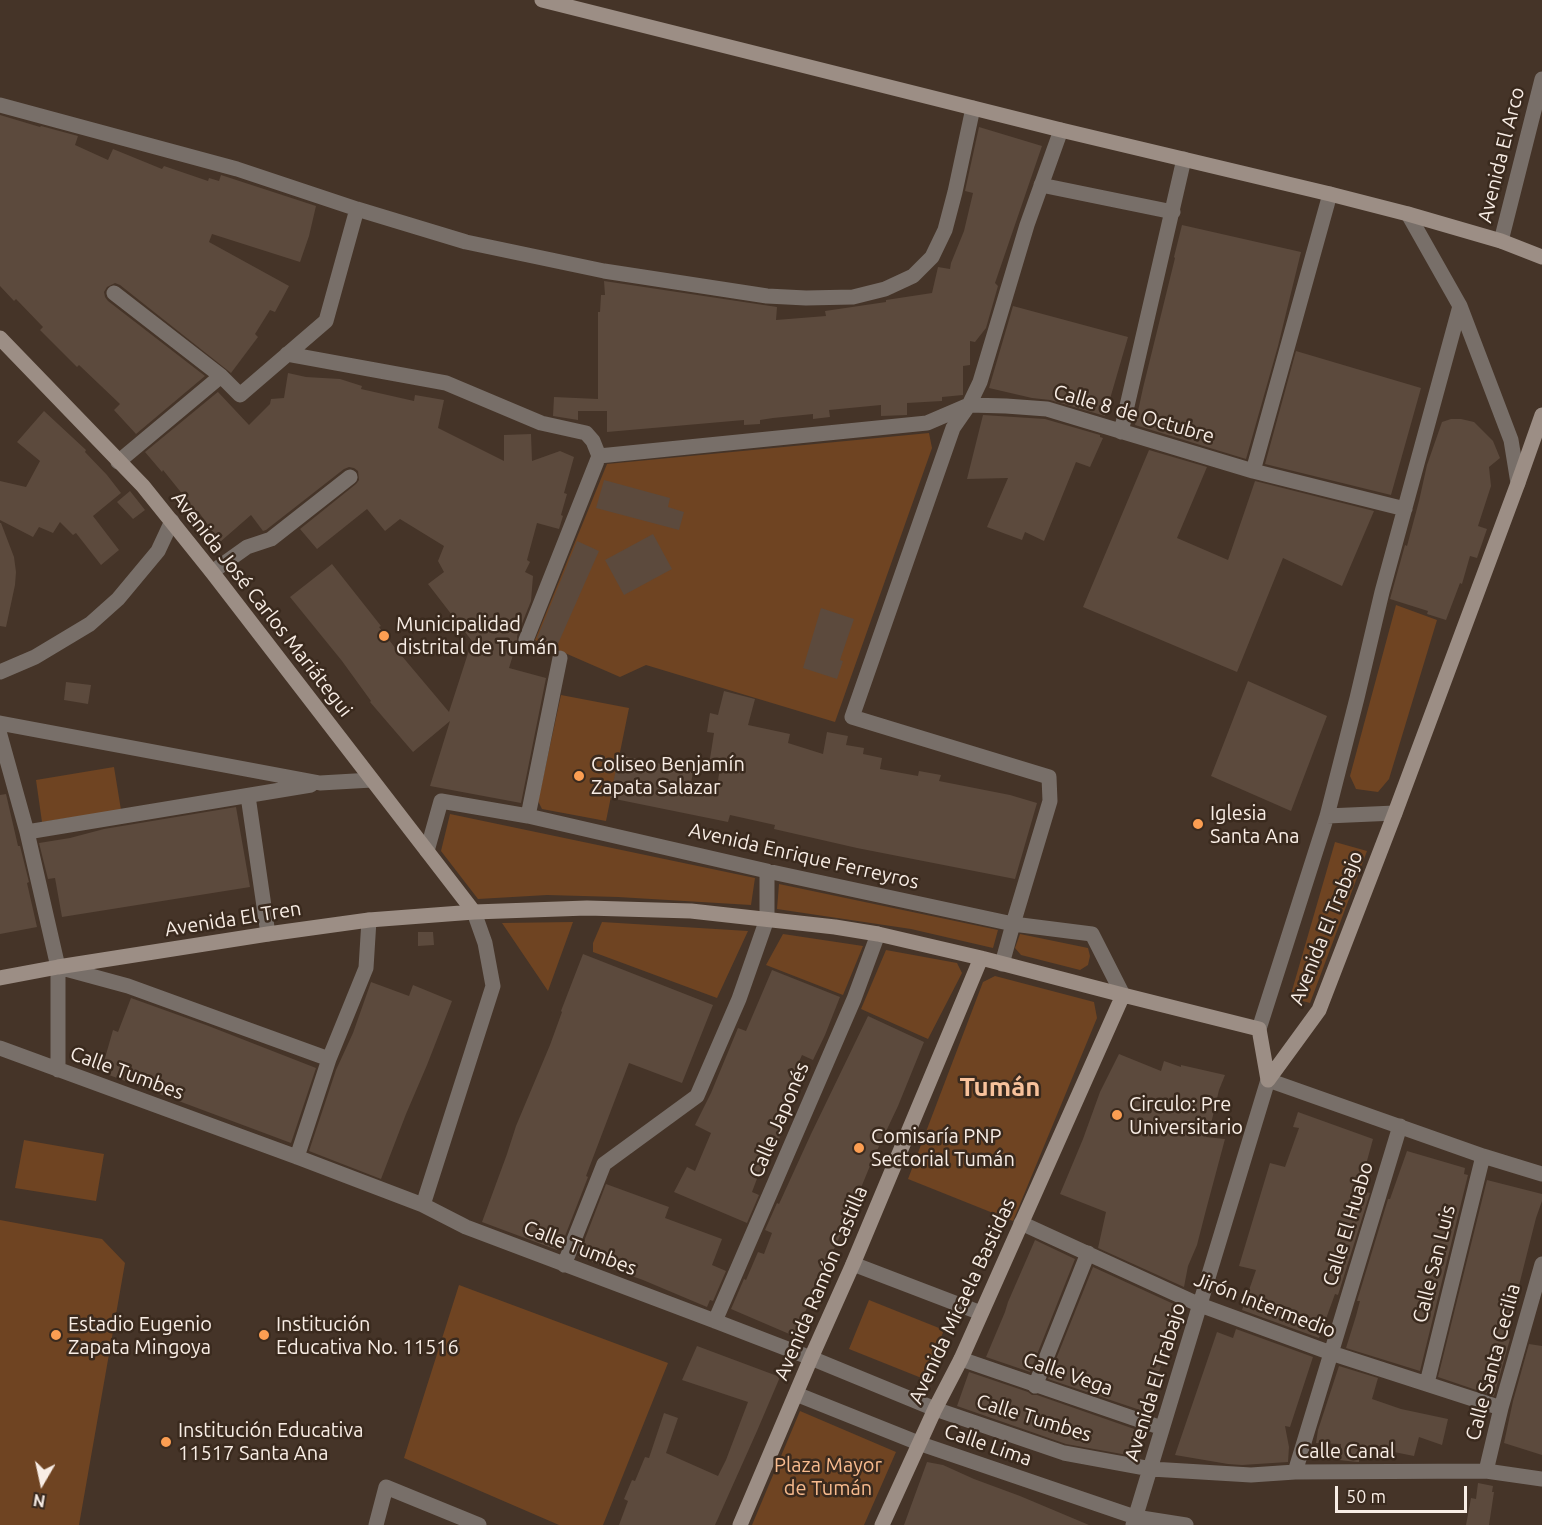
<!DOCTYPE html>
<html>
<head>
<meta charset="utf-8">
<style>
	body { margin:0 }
	#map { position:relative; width:1542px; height:1525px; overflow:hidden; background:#453428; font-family:Ubuntu,sans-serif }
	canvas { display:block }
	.north { position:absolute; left:12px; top:1453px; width:60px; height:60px; -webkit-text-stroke:4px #3a2a1e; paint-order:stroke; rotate:189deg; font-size:16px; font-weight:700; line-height:24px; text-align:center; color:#f8ede5 }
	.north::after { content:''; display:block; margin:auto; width:21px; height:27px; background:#f8ede5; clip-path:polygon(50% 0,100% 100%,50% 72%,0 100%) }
	.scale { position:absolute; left:1335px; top:1486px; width:132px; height:27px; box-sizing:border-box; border:3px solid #f8ede5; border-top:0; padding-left:8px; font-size:18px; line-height:21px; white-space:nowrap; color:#f8ede5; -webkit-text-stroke:4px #3a2a1e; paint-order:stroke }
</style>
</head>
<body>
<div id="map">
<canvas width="1542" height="1525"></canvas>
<div class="north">N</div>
<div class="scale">50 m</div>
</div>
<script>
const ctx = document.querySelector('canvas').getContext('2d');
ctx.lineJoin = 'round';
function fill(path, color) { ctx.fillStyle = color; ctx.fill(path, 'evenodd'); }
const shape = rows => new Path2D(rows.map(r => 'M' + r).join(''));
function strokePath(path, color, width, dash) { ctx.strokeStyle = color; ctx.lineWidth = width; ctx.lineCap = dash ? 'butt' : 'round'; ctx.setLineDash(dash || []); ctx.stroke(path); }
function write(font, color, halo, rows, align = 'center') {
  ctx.font = font + ' Ubuntu,sans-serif'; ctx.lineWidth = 5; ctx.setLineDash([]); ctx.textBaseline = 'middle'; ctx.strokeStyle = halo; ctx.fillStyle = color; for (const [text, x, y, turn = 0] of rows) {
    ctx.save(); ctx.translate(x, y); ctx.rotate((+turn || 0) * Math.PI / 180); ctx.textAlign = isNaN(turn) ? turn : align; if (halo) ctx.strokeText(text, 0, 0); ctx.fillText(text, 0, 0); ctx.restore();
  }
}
fill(shape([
	[929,433,932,448,835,722,646,665,620,677,535,640,607,464],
	[1396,605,1437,620,1389,779,1378,792,1356,789,1350,776],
	[561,695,629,708,606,821,542,809,538,801],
	[114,767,121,810,42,822,36,780],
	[450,814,755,878,751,905,618,897,547,895,478,899,441,851],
	[1335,842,1367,851,1310,1003,1299,1000,1291,994],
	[779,884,998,930,993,948,911,929,777,909],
	[573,922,548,991,502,923],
	[602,922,748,931,717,998,593,952,593,943],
	[783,934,863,946,843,995,766,965],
	[1020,934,1088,948,1090,956,1088,965,1080,970,1021,955,1015,948],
	[886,950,957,963,962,973,928,1039,861,1009],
	[995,976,1094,1002,1097,1018,1013,1221,908,1179,983,982],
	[24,1140,104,1154,96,1201,15,1188],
	[0,1220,102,1239,125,1263,79,1525,0,1525],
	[459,1285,668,1363,603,1525,559,1525,404,1458],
	[869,1300,944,1330,924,1379,849,1349],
	[800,1411,896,1452,864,1525,752,1525]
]), '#6f4422');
fill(shape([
	[0,115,40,127,41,126,78,136,75,145,108,160,113,149,162,169,164,166,208,181,209,178,219,181,221,175,316,206,309,236,300,262,212,234,209,242,289,286,275,312,270,310,255,334,258,337,231,373,120,285,115,283,107,287,104,292,105,297,108,301,205,376,136,434,114,410,120,404,79,365,77,367,40,330,43,327,16,299,14,301,0,286],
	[979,127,1042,146,995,283,998,286,986,328,975,342,970,341,970,365,963,366,963,395,942,397,942,401,907,403,907,415,881,416,881,405,829,410,830,417,813,419,813,414,773,418,760,420,760,424,744,425,744,420,607,432,607,411,578,411,578,420,553,416,554,397,598,399,598,312,600,312,601,295,605,295,604,281,777,307,776,320,826,316,825,311,886,302,886,300,932,293,938,267,950,269,951,263,964,231,973,193,965,191],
	[1182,225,1301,252,1278,346,1246,459,1135,425,1143,388,1175,258,1174,257],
	[1013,306,1128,337,1105,416,1050,400,1032,398,989,388],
	[1296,351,1421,388,1391,495,1265,464],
	[288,373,306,377,340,379,362,386,361,389,414,401,415,395,444,400,438,428,504,461,504,435,531,434,532,461,560,451,574,457,564,493,567,494,561,515,563,516,559,529,537,523,527,560,530,562,525,572,533,576,531,601,517,636,517,642,509,668,546,678,521,803,430,786,450,721,413,752,370,702,371,701,342,661,290,597,332,564,381,626,379,627,396,649,449,712,472,641,428,584,444,572,438,561,444,546,400,519,385,531,367,509,317,549,300,529,356,484,359,480,358,471,354,468,349,467,344,469,266,530,263,531,251,515,220,542,198,511,196,512,192,506,163,470,162,472,145,452,219,391,218,392,249,425,270,404,271,399,284,398],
	[44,411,86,450,85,452,107,475,121,493,93,516,119,550,101,565,76,533,73,535,60,522,53,533,39,527,33,537,0,520,0,481,26,487,40,461,17,442],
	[983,415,1045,419,1100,435,1100,437,1103,438,1090,467,1076,462,1044,541,1025,532,1022,540,987,527,1008,478,967,479],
	[1451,419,1461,419,1474,422,1493,441,1500,458,1489,467,1491,486,1478,526,1487,529,1477,558,1470,556,1462,584,1460,583,1446,620,1427,614,1428,611,1390,599,1405,545,1407,546,1419,501,1427,465,1442,422],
	[1149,450,1207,467,1177,538,1228,560,1255,481,1374,511,1342,586,1283,558,1237,672,1083,607],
	[604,480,670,498,668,507,684,512,679,530,596,508],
	[130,491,145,510,133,519,117,502],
	[0,523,1,523,14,557,16,572,15,585,6,627,0,626],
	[653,534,672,569,624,595,605,560],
	[577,541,599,551,557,646,537,638],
	[821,608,854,619,840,660,843,661,837,679,803,668],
	[1248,681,1327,716,1291,811,1211,776],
	[66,682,91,685,88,704,64,700],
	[724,691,755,699,748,725,790,734,788,743,823,754,827,732,848,736,846,745,864,748,863,754,882,758,880,769,918,776,919,771,941,775,939,781,1010,795,1037,803,1015,879,857,848,774,829,775,825,730,815,728,822,610,798,619,755,680,768,693,772,690,789,716,795,720,767,709,765,714,733,707,732,710,713,718,715],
	[6,794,18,846,20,846,29,882,27,883,37,927,0,934,0,795],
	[236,807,250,887,62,917,55,878,48,879,39,843,70,838,104,829],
	[418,932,433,932,434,945,418,946],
	[583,954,713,1005,682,1083,629,1063,586,1176,588,1177,560,1249,558,1248,557,1250,482,1222,507,1154,516,1126,550,1045,562,1012,561,1011],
	[772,970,840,997,825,1035,813,1060,802,1055,790,1082,795,1084,783,1110,790,1113,779,1139,768,1162,764,1160,752,1192,759,1195,747,1223,674,1192,687,1167,695,1171,711,1133,695,1125,711,1093,738,1028,746,1031],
	[371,982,409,996,413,985,452,1001,427,1065,406,1114,381,1179,309,1151,336,1070,353,1033],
	[131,998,206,1025,316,1068,291,1143,101,1072,113,1030,118,1032],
	[868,1016,924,1042,898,1106,872,1161,851,1212,794,1336,731,1309,744,1279,746,1280,758,1252,764,1254,772,1233,765,1230,777,1203,779,1204,811,1134],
	[1119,1054,1161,1071,1164,1061,1181,1067,1181,1065,1225,1075,1219,1090,1210,1128,1206,1137,1225,1139,1206,1210,1197,1245,1188,1266,1184,1287,1098,1248,1106,1212,1060,1194,1083,1139,1100,1092],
	[1298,1112,1373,1139,1359,1190,1370,1193,1338,1295,1335,1294,1319,1338,1242,1310,1256,1270,1239,1266,1270,1163,1285,1167,1299,1128,1293,1127],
	[1407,1151,1465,1168,1464,1174,1468,1175,1420,1371,1346,1348,1356,1316,1360,1301,1357,1301,1388,1199,1390,1199],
	[1487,1180,1542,1194,1542,1201,1536,1218,1509,1325,1507,1338,1510,1339,1494,1396,1438,1377],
	[606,1184,669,1207,665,1218,722,1239,712,1265,726,1271,713,1301,710,1300,707,1307,643,1280,578,1257],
	[1035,1240,1075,1259,1030,1372,986,1357,1005,1312,1008,1302],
	[1093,1267,1178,1306,1155,1386,1146,1412,1048,1379],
	[1236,1329,1313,1357,1290,1427,1285,1426,1289,1447,1288,1462,1242,1465,1228,1464,1175,1455,1217,1332,1233,1338],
	[1529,1344,1542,1346,1542,1455,1504,1443,1513,1401],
	[697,1346,780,1377,757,1431,715,1525,619,1525,628,1501,624,1499,632,1480,635,1481,645,1457,649,1458,664,1413,678,1418,666,1453,718,1476,726,1460,748,1402,682,1380],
	[1339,1366,1378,1378,1372,1399,1401,1409,1448,1419,1442,1445,1419,1437,1414,1456,1379,1449,1377,1459,1359,1458,1359,1462,1357,1462,1339,1460,1341,1444,1316,1443,1318,1430],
	[969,1372,1028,1392,1032,1395,1037,1395,1140,1431,1133,1456,1066,1444,957,1406],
	[927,1462,943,1465,974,1479,1020,1496,1089,1525,904,1525],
	[1478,1483,1493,1486,1492,1492,1494,1492,1489,1525,1466,1525,1471,1498,1476,1499]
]), '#5c4a3d');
strokePath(shape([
	[0,105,237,169,357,209,466,242,604,271,767,296,806,298,853,297,885,289,913,276,932,257,945,230,955,192,973,108],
	[1041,185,1173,212],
	[1408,214,1460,306,1511,440,1518,483],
	[1501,241,1542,79],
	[114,293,221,376,240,395,326,321,357,209],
	[287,354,446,383,541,423,586,433,593,441,599,456],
	[1121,432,1184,159],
	[599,456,927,423,969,405,1006,406,1047,409,1253,471,1405,509],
	[118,462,221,376],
	[1253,471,1330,194],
	[212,572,247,547,271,539,350,477],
	[526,640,599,456],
	[0,672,35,657,90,624,118,599,158,551,172,521],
	[0,723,320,783,372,780],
	[0,735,27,832,58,967,58,1070],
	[248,796,268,934],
	[528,816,560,658],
	[1327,816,1395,813],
	[27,832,311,785],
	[427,851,441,801,528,816,767,871,1013,924,1092,934,1123,995],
	[1002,964,1013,924,1050,801,1049,777,852,717,953,428,969,405,980,382,1027,225,1061,130],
	[58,967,128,986,329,1059],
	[1259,1029,1327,816,1357,698,1382,592,1460,306],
	[0,1048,297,1157,423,1205,466,1227,715,1321,811,1358,935,1409,1064,1453,1151,1469,1251,1475,1295,1472,1486,1471,1542,1479],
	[297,1157,329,1059,366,968,369,920],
	[423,1205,493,986,485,943,474,912],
	[1021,1223,1200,1305,1331,1353,1501,1408],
	[853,1264,981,1313],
	[564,1265,604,1164,697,1096,739,999,767,919,767,871],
	[715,1321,854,999,878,934],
	[961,1359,1162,1428],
	[1427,1383,1483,1156],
	[1035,1386,1088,1253],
	[796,1394,921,1444,1135,1517,1186,1525],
	[1486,1471,1501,1408,1542,1264],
	[1295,1472,1400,1126],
	[376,1525,386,1487,479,1525],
	[1133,1525,1268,1080,1483,1156,1542,1174]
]), '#786f69', 15);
strokePath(shape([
	[542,0,1061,130,1330,194,1408,214,1501,241,1542,257],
	[0,338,143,486,212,572,474,912],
	[0,978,58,967,268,934,369,920,474,912,587,908,691,911,835,927,878,934,981,958,1123,995,1259,1029,1268,1080],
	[1268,1080,1319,1010,1395,813,1518,483,1542,415],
	[740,1525,811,1358,853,1264,981,958],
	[882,1525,935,1409,961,1359,1123,995]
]), '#9c8e85', 15);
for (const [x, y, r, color] of [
	[384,636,6,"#fc9e52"],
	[579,776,6,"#fc9e52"],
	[1198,824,6,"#fc9e52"],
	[1117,1115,6,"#fc9e52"],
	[859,1148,6,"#fc9e52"],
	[56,1335,6,"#fc9e52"],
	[264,1335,6,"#fc9e52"],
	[166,1442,6,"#fc9e52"]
]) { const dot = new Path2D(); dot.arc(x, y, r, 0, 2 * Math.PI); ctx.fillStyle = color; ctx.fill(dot); strokePath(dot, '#3a2a1e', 2); }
write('20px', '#f8ede5', '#3a2a1e', [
	["Avenida El Arco",1501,155,-76],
	["Calle 8 de Octubre",1134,414,16],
	["Avenida José Carlos Mariátegui",262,604,52],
	["Avenida Enrique Ferreyros",804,856,13],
	["Avenida El Tren",233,919,-9],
	["Avenida El Trabajo",1326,928,-68],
	["Calle Tumbes",127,1073,20],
	["Calle Japonés",779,1120,-67],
	["Calle El Huabo",1348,1224,-73],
	["Calle Tumbes",580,1248,21],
	["Calle San Luis",1434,1264,-76],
	["Avenida Ramón Castilla",821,1283,-67],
	["Avenida Micaela Bastidas",962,1301,-65],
	["Jirón Intermedio",1265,1305,21],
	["Calle Santa Cecilia",1493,1362,-75],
	["Calle Vega",1068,1374,19],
	["Avenida El Trabajo",1155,1382,-73],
	["Calle Tumbes",1034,1418,17],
	["Calle Lima",988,1445,19],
	["Calle Canal",1346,1451]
]);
write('20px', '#f8ede5', '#3a2a1e', [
	["Municipalidad",396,624],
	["distrital de Tumán",396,647],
	["Coliseo Benjamín",591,764],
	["Zapata Salazar",591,787],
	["Iglesia",1210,813],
	["Santa Ana",1210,836],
	["Circulo: Pre",1129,1104],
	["Universitario",1129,1127],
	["Comisaría PNP",871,1136],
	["Sectorial Tumán",871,1159],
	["Estadio Eugenio",68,1324],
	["Zapata Mingoya",68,1347],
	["Institución",276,1324],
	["Educativa No. 11516",276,1347],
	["Institución Educativa",178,1430],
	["11517 Santa Ana",178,1453]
], 'left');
write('20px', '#f8bb8e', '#3a2a1e', [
	["Plaza Mayor",828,1465],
	["de Tumán",828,1488]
]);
write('bold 26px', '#f8c29c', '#3a2a1e', [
	["Tumán",1000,1087]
]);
</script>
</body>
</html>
